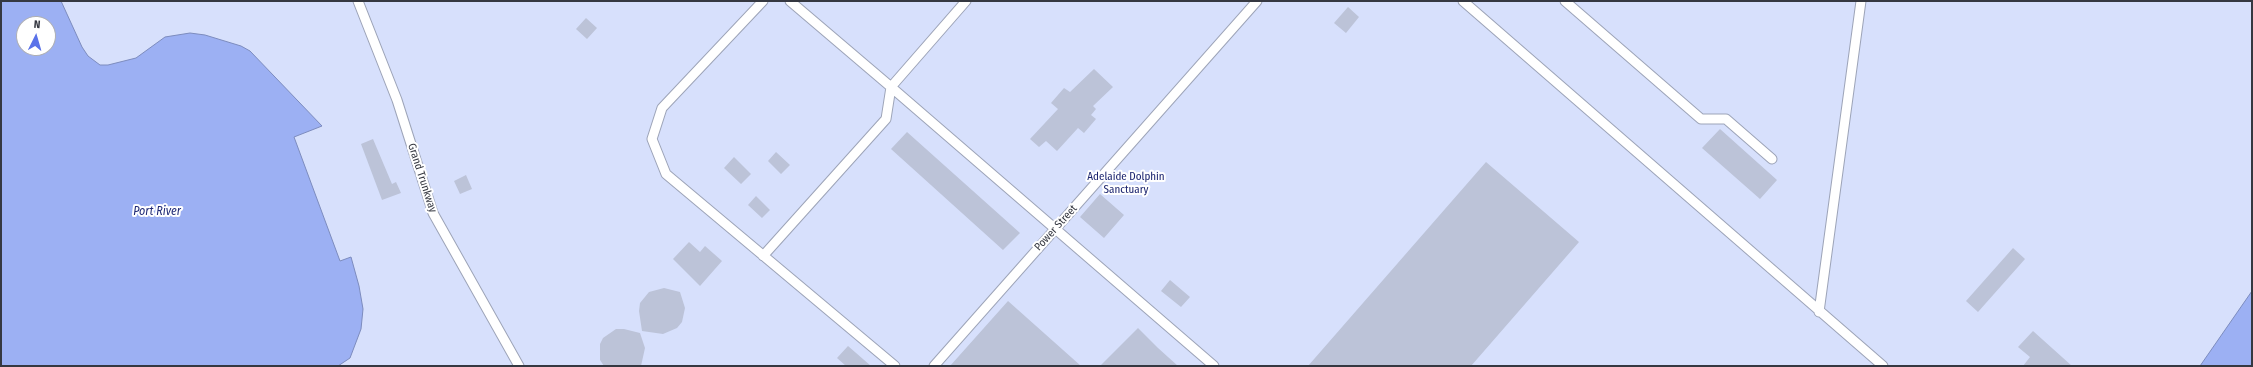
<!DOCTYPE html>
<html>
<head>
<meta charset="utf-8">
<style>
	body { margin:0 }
	#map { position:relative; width:2253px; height:367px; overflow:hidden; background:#f0f3fc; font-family:"Fira Sans Condensed",sans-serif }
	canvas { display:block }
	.frame { position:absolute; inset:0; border:2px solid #353841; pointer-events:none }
	.north { position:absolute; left:16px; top:16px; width:40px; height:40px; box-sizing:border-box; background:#fff; border:1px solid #aeafb3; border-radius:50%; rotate:5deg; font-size:11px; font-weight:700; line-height:16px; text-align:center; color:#353841 }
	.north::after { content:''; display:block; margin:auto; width:14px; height:18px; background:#5a72e9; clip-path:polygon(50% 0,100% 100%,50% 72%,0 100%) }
</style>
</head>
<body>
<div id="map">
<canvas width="2253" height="367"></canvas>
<div class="frame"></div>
<div class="north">N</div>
</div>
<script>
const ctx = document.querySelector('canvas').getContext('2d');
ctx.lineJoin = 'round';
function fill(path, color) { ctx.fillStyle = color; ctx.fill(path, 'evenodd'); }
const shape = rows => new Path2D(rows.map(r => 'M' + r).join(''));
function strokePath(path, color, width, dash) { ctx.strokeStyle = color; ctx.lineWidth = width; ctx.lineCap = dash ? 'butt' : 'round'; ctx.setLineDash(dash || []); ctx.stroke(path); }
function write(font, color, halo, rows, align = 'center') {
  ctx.font = font + ' "Fira Sans Condensed",sans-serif'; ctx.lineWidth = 4; ctx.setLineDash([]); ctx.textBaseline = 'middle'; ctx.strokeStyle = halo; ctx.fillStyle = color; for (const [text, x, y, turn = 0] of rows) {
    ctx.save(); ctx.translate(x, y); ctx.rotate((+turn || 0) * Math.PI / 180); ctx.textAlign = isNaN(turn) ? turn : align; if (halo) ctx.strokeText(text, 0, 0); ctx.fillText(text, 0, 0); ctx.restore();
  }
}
fill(shape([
	[1,1,2252,1,2252,366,1,366],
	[24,24,48,24,48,48,24,48]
]), '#d7e0fc');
const water = shape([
	[1,1,61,1,82,47,88,56,100,65,108,65,136,58,165,37,190,33,205,35,241,46,250,51,322,126,294,137,340,261,351,257,359,286,363,309,361,329,350,358,338,366,1,366,1,1],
	[24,24,48,24,48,48,24,48,24,24],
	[2252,291,2252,366,2200,366,2252,291]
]);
fill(water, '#9cb0f3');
strokePath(water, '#7d8cbe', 1);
fill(shape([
	[1348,7,1359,17,1346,33,1334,23],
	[586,18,597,28,587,39,576,29],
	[1094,69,1113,87,1093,106,1096,109,1091,115,1096,119,1084,133,1078,128,1057,151,1046,141,1039,147,1030,139,1058,109,1051,103,1064,88,1070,92],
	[1720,129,1777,180,1760,199,1702,148],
	[907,132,1020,233,1003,250,891,149],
	[373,139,392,184,396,182,401,193,382,200,361,144],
	[776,152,790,165,781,174,768,161],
	[734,157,751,174,741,184,724,168],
	[1486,162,1579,242,1471,366,1308,366],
	[466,175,472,189,460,194,454,181],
	[1100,194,1124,215,1104,238,1080,217],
	[756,196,770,210,762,218,748,205],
	[689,242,700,252,705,246,722,261,700,286,673,259],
	[2013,248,2025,259,1978,312,1966,301],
	[1170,280,1190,297,1181,307,1161,291],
	[664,288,680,292,685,308,682,322,677,328,663,334,642,331,639,311,640,303,649,292],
	[1008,301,1081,366,950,366],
	[1138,328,1158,348,1178,366,1100,366],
	[616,329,624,329,640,333,645,348,641,366,604,366,600,360,600,344,603,338],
	[2033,331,2072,366,2023,366,2030,357,2018,347],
	[848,346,871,366,846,366,837,358]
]), '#bcc3d8');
const service = shape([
	[358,1,397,100,433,213,519,366],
	[763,1,662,108,652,139,666,174,895,366],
	[790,1,891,87,966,1],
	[1463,1,1883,366],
	[1565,1,1701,119,1726,119,1772,159],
	[763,256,886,119,891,87,1214,366],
	[1819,312,1861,1],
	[934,366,1257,1]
]);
strokePath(service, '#9da4b8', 11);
strokePath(service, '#fff', 9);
write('11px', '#1a236e', '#fff', [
	["Adelaide Dolphin",1126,177],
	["Sanctuary",1126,190]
]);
write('11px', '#353841', '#fff', [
	["Grand Trunkway",422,178,72],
	["Power Street",1056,228,-48]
]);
write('italic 12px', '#202a76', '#fff', [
	["Port River",157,212]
]);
</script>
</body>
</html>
